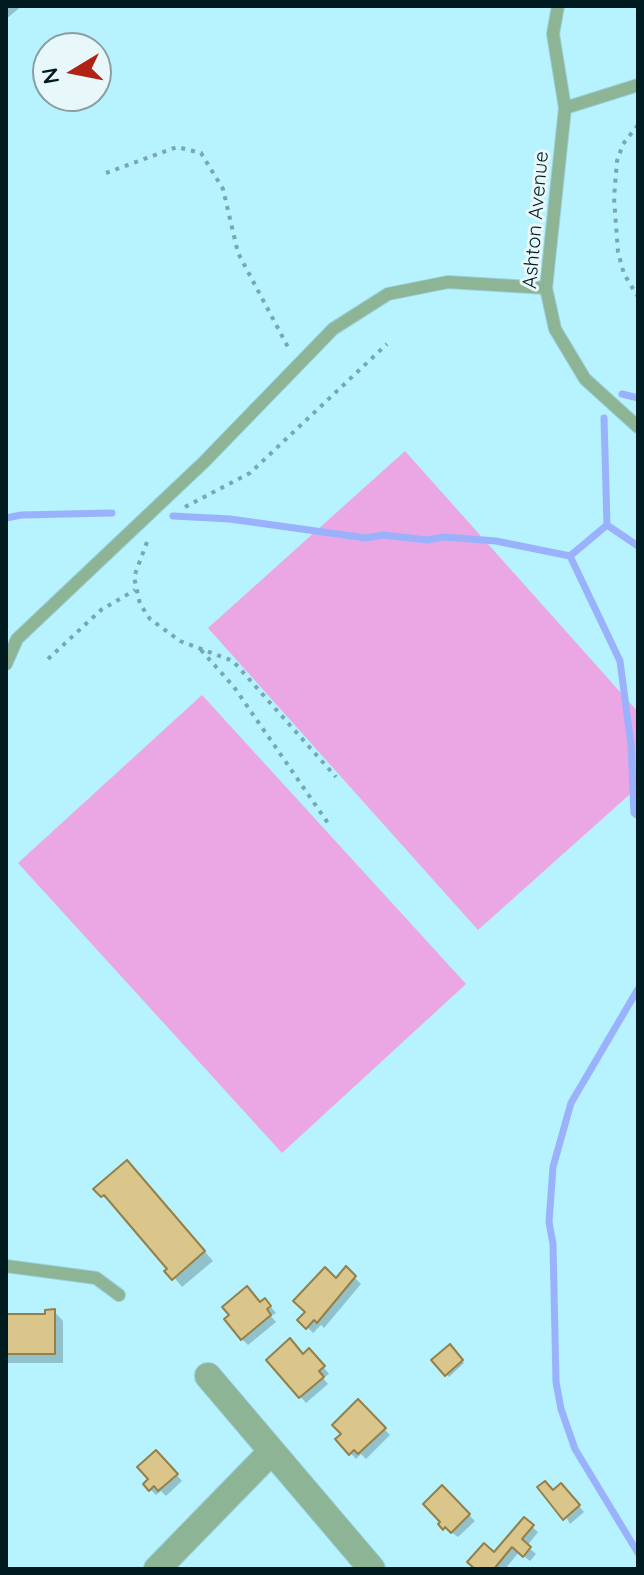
<!DOCTYPE html>
<html>
<head>
<meta charset="utf-8">
<style>
	body { margin:0 }
	#map { position:relative; width:644px; height:1575px; overflow:hidden; background:#b6f3fe; font-family:Quicksand,sans-serif }
	canvas { display:block }
	.frame { position:absolute; inset:0; border:8px solid #001b20; pointer-events:none }
	.north { position:absolute; left:32px; top:32px; width:80px; height:80px; box-sizing:border-box; background:#e8f7fa; border:2px solid #8b9fa3; border-radius:50%; rotate:260deg; font-size:22px; font-weight:700; line-height:32px; text-align:center; color:#001b20 }
	.north::after { content:''; display:block; margin:auto; width:28px; height:36px; background:#b12214; clip-path:polygon(50% 0,100% 100%,50% 72%,0 100%) }
</style>
</head>
<body>
<div id="map">
<canvas width="644" height="1575"></canvas>
<div class="frame"></div>
<div class="north">N</div>
</div>
<script>
const ctx = document.querySelector('canvas').getContext('2d');
ctx.lineJoin = 'round';
function fill(path, color) { ctx.fillStyle = color; ctx.fill(path, 'evenodd'); }
const shape = rows => new Path2D(rows.map(r => 'M' + r).join(''));
function strokePath(path, color, width, dash) { ctx.strokeStyle = color; ctx.lineWidth = width; ctx.lineCap = dash ? 'butt' : 'round'; ctx.setLineDash(dash || []); ctx.stroke(path); }
function write(font, color, halo, rows, align = 'center') {
  ctx.font = font + ' Quicksand,sans-serif'; ctx.lineWidth = 6; ctx.setLineDash([]); ctx.textBaseline = 'middle'; ctx.strokeStyle = halo; ctx.fillStyle = color; for (const [text, x, y, turn = 0] of rows) {
    ctx.save(); ctx.translate(x, y); ctx.rotate((+turn || 0) * Math.PI / 180); ctx.textAlign = isNaN(turn) ? turn : align; if (halo) ctx.strokeText(text, 0, 0); ctx.fillText(text, 0, 0); ctx.restore();
  }
}
fill(shape([
	[405,451,638,712,638,787,478,930,208,628],
	[202,695,466,984,282,1153,18,863]
]), '#eaa7e3');
fill(shape([
	[6,6,22,6,6,19],
	[136,1172,213,1261,182,1287,113,1203,102,1196],
	[346,1269,361,1284,324,1328,321,1325,313,1333,300,1320],
	[260,1304,270,1306,276,1313,271,1316,276,1322,248,1345,242,1339],
	[54,1311,63,1321,63,1363,6,1363,6,1316,47,1316],
	[449,1347,464,1363,449,1377,434,1360],
	[303,1356,315,1357,329,1374,323,1378,328,1384,306,1403,268,1360],
	[358,1402,390,1435,366,1459,361,1454,356,1459,338,1439],
	[162,1458,182,1481,166,1496,161,1491,156,1495,150,1489],
	[442,1488,475,1521,458,1537,440,1524],
	[553,1492,567,1492,584,1512,570,1524],
	[524,1520,538,1532,527,1546,536,1554,530,1561,519,1552,505,1569,477,1569]
]), '#0003');
strokePath(shape([
	[622,394,638,398],
	[604,418,607,525],
	[173,516,230,519,366,538,383,535,427,540,444,537,496,541,570,556],
	[6,518,21,515,112,513],
	[607,525,638,546],
	[570,556,620,661,631,745,634,813,638,816],
	[570,556,607,525],
	[638,989,571,1103,553,1167,549,1222,553,1244,556,1382,561,1409,575,1449,638,1553]
]), '#9ab2fc', 7);
const building = shape([
	[127,1160,205,1251,172,1280,164,1271,167,1269,104,1195,101,1197,93,1189,127,1160],
	[346,1266,356,1276,317,1323,314,1320,306,1329,297,1320,305,1312,293,1301,325,1267,336,1278,346,1266],
	[247,1286,260,1302,265,1298,271,1306,267,1309,271,1315,241,1340,224,1319,229,1315,222,1307,247,1286],
	[55,1309,55,1354,6,1354,6,1314,45,1314,45,1310,55,1309],
	[290,1338,303,1354,309,1348,325,1366,319,1371,324,1377,299,1398,266,1360,290,1338],
	[450,1344,463,1360,445,1376,431,1360,450,1344],
	[358,1399,386,1428,358,1454,354,1450,349,1455,335,1439,341,1434,332,1425,358,1399],
	[156,1450,178,1474,158,1491,154,1486,149,1491,143,1484,148,1479,137,1467,156,1450],
	[545,1481,553,1490,561,1483,580,1505,563,1520,537,1487,545,1481],
	[442,1485,470,1514,451,1533,445,1527,443,1530,438,1524,440,1522,423,1504,442,1485],
	[524,1517,534,1525,522,1539,531,1547,523,1557,512,1547,494,1569,475,1569,467,1562,484,1543,494,1552,524,1517]
]);
fill(building, '#dac58b');
strokePath(building, '#948048', 2);
const lane = shape([
	[558,6,553,34,565,108],
	[638,85,565,108,546,288,555,329,585,379,638,427],
	[6,664,17,639,204,462,333,329,388,294,448,282,546,288],
	[6,1266,96,1278,119,1295]
]);
const street = shape([
	[208,1376,372,1569],
	[157,1569,271,1452]
]);
strokePath(lane, '#99d0da', 14);
strokePath(street, '#99d0da', 28);
strokePath(shape([
	[638,125,623,144,617,161,614,198,618,252,624,274,638,297],
	[106,173,177,147,201,153,223,189,238,253,289,349],
	[185,507,250,473,387,344],
	[147,542,134,577,140,604,150,619,180,641,233,661,336,777],
	[201,650,234,687,330,826],
	[48,659,101,610,135,590]
]), '#77a8b1', 4, [4, 6]);
strokePath(lane, '#8db494', 12);
strokePath(street, '#8db494', 26);
write('20px', '#001b20', '#e8f7fa', [
	["Ashton Avenue",536,220,-85]
]);
</script>
</body>
</html>
